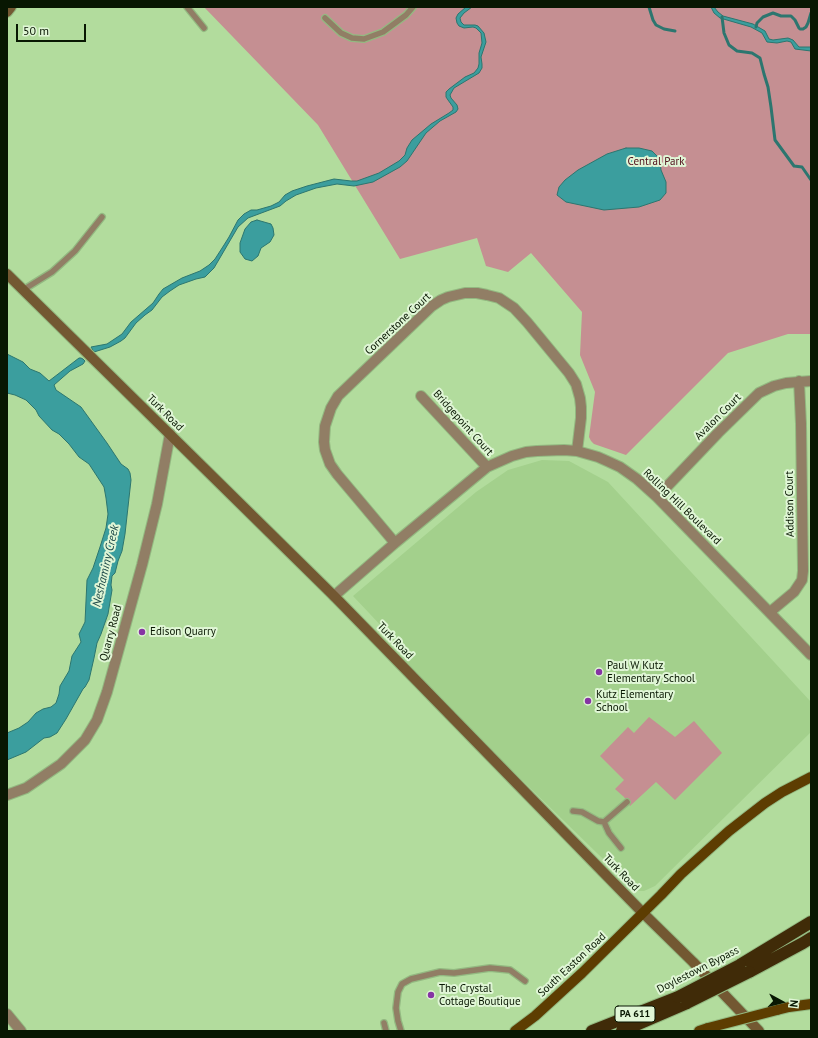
<!DOCTYPE html>
<html>
<head>
<meta charset="utf-8">
<style>
	body { margin:0 }
	#map { position:relative; width:818px; height:1038px; overflow:hidden; background:#b2dc9d; font-family:"PT Sans",sans-serif }
	canvas { display:block }
	.frame { position:absolute; inset:0; border:8px solid #081702; pointer-events:none }
	.north { position:absolute; left:762px; top:982px; width:40px; height:40px; -webkit-text-stroke:3px #e0f6d6; paint-order:stroke; rotate:97deg; font-size:11px; font-weight:700; line-height:16px; text-align:center; color:#081702 }
	.north::after { content:''; display:block; margin:auto; width:14px; height:18px; background:#081702; clip-path:polygon(50% 0,100% 100%,50% 72%,0 100%) }
	.scale { position:absolute; left:16px; top:24px; width:70px; height:18px; box-sizing:border-box; border:2px solid #081702; border-top:0; padding-left:5px; font-size:12px; line-height:14px; white-space:nowrap; color:#081702; -webkit-text-stroke:3px #e0f6d6; paint-order:stroke }
</style>
</head>
<body>
<div id="map">
<canvas width="818" height="1038"></canvas>
<div class="frame"></div>
<div class="north">N</div>
<div class="scale">50 m</div>
</div>
<script>
const ctx = document.querySelector('canvas').getContext('2d');
ctx.lineJoin = 'round';
function fill(path, color) { ctx.fillStyle = color; ctx.fill(path, 'evenodd'); }
const shape = rows => new Path2D(rows.map(r => 'M' + r).join(''));
function strokePath(path, color, width, dash) { ctx.strokeStyle = color; ctx.lineWidth = width; ctx.lineCap = dash ? 'butt' : 'round'; ctx.setLineDash(dash || []); ctx.stroke(path); }
function write(font, color, halo, rows, align = 'center') {
  ctx.font = font + ' "PT Sans",sans-serif'; ctx.lineWidth = 4; ctx.setLineDash([]); ctx.textBaseline = 'middle'; ctx.strokeStyle = halo; ctx.fillStyle = color; for (const [text, x, y, turn = 0] of rows) {
    ctx.save(); ctx.translate(x, y); ctx.rotate((+turn || 0) * Math.PI / 180); ctx.textAlign = isNaN(turn) ? turn : align; if (halo) ctx.strokeText(text, 0, 0); ctx.fillText(text, 0, 0); ctx.restore();
  }
}
fill(shape([
	[542,460,569,461,608,482,811,702,811,732,655,886,644,891,639,891,634,889,423,684,409,666,386,631,353,596,476,492,508,470]
]), '#a3d08c');
fill(shape([
	[204,7,811,7,811,334,788,334,728,353,626,455,594,444,591,441,589,437,595,392,580,355,582,312,531,253,508,272,486,266,477,238,400,259,318,125],
	[649,717,675,737,694,721,722,753,675,800,656,782,630,806,624,797,615,789,624,780,600,756,628,727,634,733]
]), '#c58f92');
const water = shape([
	[466,7,472,7,464,13,460,18,461,22,464,25,475,25,478,26,484,33,486,42,481,57,482,64,482,68,479,73,454,88,450,95,451,98,457,105,458,109,456,112,440,121,426,133,407,161,400,167,373,182,354,186,337,184,316,188,296,195,286,201,280,206,248,218,238,227,214,268,205,277,196,279,179,285,170,291,162,297,152,310,145,315,136,323,125,338,121,341,110,347,94,352,91,347,107,344,122,334,131,322,153,303,159,294,163,289,182,278,200,271,209,265,215,259,224,245,229,237,238,220,244,214,251,210,257,210,271,206,279,202,285,195,292,191,307,186,334,179,351,181,357,181,379,173,399,161,405,155,407,148,412,140,431,124,449,113,453,110,453,107,448,100,446,97,446,92,449,89,465,77,474,73,478,68,479,64,479,53,482,43,481,33,476,28,473,27,464,28,459,26,457,23,456,18,458,14,466,7],
	[711,7,714,7,718,12,723,16,753,24,765,31,769,39,773,40,788,38,793,40,799,47,811,47,811,51,795,49,791,42,787,41,777,43,767,42,762,33,751,27,720,18,714,13,711,7],
	[626,148,639,148,652,151,660,159,661,170,666,182,666,193,660,200,639,207,604,210,566,202,557,195,559,187,565,180,578,170,607,154,626,148],
	[257,220,271,224,273,228,274,235,270,242,261,248,258,256,252,261,245,259,240,252,240,243,245,229,251,222,257,220],
	[7,354,23,362,30,369,40,373,49,381,79,358,81,358,83,359,85,361,83,364,70,371,54,385,56,390,81,407,107,443,121,464,128,469,130,473,131,480,125,534,122,551,118,561,115,573,112,576,111,585,112,590,108,614,101,634,97,643,94,658,89,680,85,687,83,689,66,719,57,733,50,737,44,738,26,752,7,760,7,733,19,728,28,722,36,713,43,709,51,707,56,703,59,694,60,686,69,671,72,656,81,642,79,634,85,622,87,580,93,568,100,547,106,528,108,514,106,498,104,487,89,464,79,457,69,444,59,434,52,430,39,416,36,410,26,400,15,395,7,393,7,354]
]);
fill(water, '#3b9e9e');
strokePath(water, '#2c766f', 1);
strokePath(shape([
	[649,7,653,20,656,25,664,29,675,31],
	[722,17,724,33,729,45,737,51,752,53,760,58,764,74,768,87,771,107,775,140,794,166,802,167,811,180],
	[756,27,757,23,763,17,773,13,781,16,791,16,795,20,799,28,800,29,803,29,806,27,808,23,811,13]
]), '#2c766f', 3);
const lane = shape([
	[187,7,204,28],
	[325,18,341,33,352,38,364,39,383,32,406,15,413,7],
	[23,290,52,272,75,251,102,217],
	[573,811,582,812,598,821,604,822,627,802],
	[604,822,609,833,621,848],
	[384,1023,386,1031],
	[401,1031,398,1021,396,1008,398,992,402,984,411,979,440,972,454,973,490,968,510,970,525,981]
]);
const street = shape([
	[421,396,487,467],
	[657,497,718,433,759,393,774,386,786,383,811,381],
	[395,543,337,474,330,464,325,450,324,442,325,426,331,408,338,396,432,306,441,300,448,297,465,293,477,293,487,295,499,298,514,308,527,322,569,373,576,384,580,398,581,407,581,418,577,451],
	[334,596,395,543,487,467,512,456,526,452,537,451,564,450,577,451,598,457,607,461,620,467,637,479,657,497,811,655],
	[770,612,794,592,802,580,803,571,801,424,799,381],
	[7,795,26,788,61,764,85,740,97,720,107,692,142,565,157,504,170,434],
	[7,1014,21,1031]
]);
const secondary = shape([
	[7,12,11,7],
	[7,274,334,596,643,913,693,962,759,1031]
]);
const primary = shape([
	[777,1010,789,1007,811,1004],
	[515,1031,535,1016,582,973,661,895,681,874,729,831,765,803,782,792,811,777],
	[699,1031,708,1028]
]);
const highway = shape([
	[740,965,811,922],
	[749,972,803,943,811,938],
	[592,1031,678,997],
	[622,1031,687,1003]
]);
strokePath(lane, '#93b981', 8);
strokePath(street, '#93b981', 12);
strokePath(secondary, '#93b981', 12);
strokePath(primary, '#93b981', 12);
strokePath(highway, '#93b981', 14);
strokePath(lane, '#917e65', 5.5);
strokePath(street, '#917e65', 10);
strokePath(secondary, '#735832', 10);
strokePath(primary, '#5d3d01', 10);
strokePath(highway, '#402b08', 12);
const primaryBridge = shape([
	[708,1028,777,1010]
]);
const highwayBridge = shape([
	[678,997,740,965],
	[687,1003,749,972]
]);
strokePath(primaryBridge, '#93b981', 12, []);
strokePath(highwayBridge, '#93b981', 14, []);
strokePath(primaryBridge, '#5d3d01', 10);
strokePath(highwayBridge, '#402b08', 12);
for (const [x, y, r, color] of [
	[142,632,4,"#8634a4"],
	[599,672,4,"#8634a4"],
	[588,701,4,"#8634a4"],
	[431,995,4,"#8634a4"]
]) { const dot = new Path2D(); dot.arc(x, y, r, 0, 2 * Math.PI); ctx.fillStyle = color; ctx.fill(dot); strokePath(dot, '#e0f6d6', 1.5); }
for (const [x, y, w] of [
	[635,1014,40]
]) { const box = new Path2D(); box.roundRect(x - w / 2, y - 8, w, 16, 3); ctx.fillStyle = '#e0f6d6'; ctx.fill(box); strokePath(box, '#081702', 1); }
write('bold 10px', '#081702', null, [
	["PA 611",635,1014]
]);
write('11px', '#4f0d1a', '#e0f6d6', [
	["Central Park",656,162]
]);
write('11px', '#081702', '#e0f6d6', [
	["Cornerstone Court",398,324,-43],
	["Turk Road",165,413,45],
	["Avalon Court",718,417,-45],
	["Bridgepoint Court",463,423,48],
	["Addison Court",790,504,-91],
	["Rolling Hill Boulevard",682,507,44],
	["Quarry Road",111,633,-75],
	["Turk Road",395,641,46],
	["Turk Road",621,873,46],
	["South Easton Road",572,965,-43],
	["Doylestown Bypass",698,970,-27]
]);
write('11px', '#081702', '#e0f6d6', [
	["Edison Quarry",150,632],
	["Paul W Kutz",607,666],
	["Elementary School",607,679],
	["Kutz Elementary",596,695],
	["School",596,708],
	["The Crystal",439,989],
	["Cottage Boutique",439,1002]
], 'left');
write('italic 12px', '#1b4747', '#e0f6d6', [
	["Neshaminy Creek",106,566,-77]
]);
</script>
</body>
</html>
